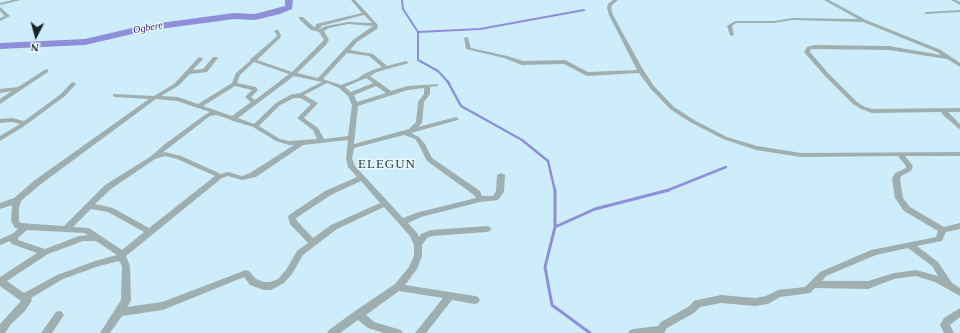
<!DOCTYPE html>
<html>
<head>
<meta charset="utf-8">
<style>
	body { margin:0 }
	#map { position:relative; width:960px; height:333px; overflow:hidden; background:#ceedfb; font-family:Georgia,serif }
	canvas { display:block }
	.north { position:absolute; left:16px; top:16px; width:40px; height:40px; -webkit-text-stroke:3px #ebf7fc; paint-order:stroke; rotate:186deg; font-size:11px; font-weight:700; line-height:16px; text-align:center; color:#182429 }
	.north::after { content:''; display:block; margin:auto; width:14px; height:18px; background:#182429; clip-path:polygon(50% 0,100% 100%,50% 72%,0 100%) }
</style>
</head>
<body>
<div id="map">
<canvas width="960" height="333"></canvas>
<div class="north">N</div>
</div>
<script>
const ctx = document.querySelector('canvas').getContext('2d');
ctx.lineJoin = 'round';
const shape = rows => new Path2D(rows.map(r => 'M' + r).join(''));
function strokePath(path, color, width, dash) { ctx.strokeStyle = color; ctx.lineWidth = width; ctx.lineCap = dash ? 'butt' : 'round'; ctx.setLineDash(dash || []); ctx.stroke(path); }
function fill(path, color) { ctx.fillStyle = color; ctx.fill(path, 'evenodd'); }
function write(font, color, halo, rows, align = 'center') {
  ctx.font = font + ' Georgia,serif'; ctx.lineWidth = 3; ctx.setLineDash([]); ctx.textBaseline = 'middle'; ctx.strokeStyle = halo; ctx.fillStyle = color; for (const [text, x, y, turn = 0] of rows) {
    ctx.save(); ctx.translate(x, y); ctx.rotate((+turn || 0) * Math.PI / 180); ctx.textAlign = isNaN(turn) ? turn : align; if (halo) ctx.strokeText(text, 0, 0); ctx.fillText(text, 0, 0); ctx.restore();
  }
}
strokePath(shape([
	[402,0,403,9,418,32,418,60,438,71,449,83],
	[418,32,480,29,584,10]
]), '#8e8ed9', 2);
strokePath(shape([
	[448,82,461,106,522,140,548,161,555,191],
	[666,191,726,167]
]), '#8e8ed9', 2.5);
strokePath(shape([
	[555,190,555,227,545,267,552,305,590,333],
	[555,227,595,209,669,190]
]), '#8e8ed9', 3);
fill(shape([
	[285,0,293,0,292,9,280,14,255,20,234,19,145,31,85,45,0,49,0,43,85,39,145,25,234,13,255,14,285,6,285,0]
]), '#8e8ed9');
fill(shape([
	[13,0,21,0,0,5,0,3,13,0],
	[351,0,355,0,378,25,377,29,357,42,350,50,373,54,387,66,406,61,409,63,377,72,370,76,391,91,407,86,438,84,438,86,430,87,430,94,424,102,422,123,418,127,456,117,459,119,458,120,411,133,419,137,425,144,432,158,480,191,482,196,493,196,496,191,497,175,501,173,505,175,504,192,498,200,480,202,421,217,408,223,417,233,419,237,421,234,431,230,487,226,490,227,491,229,490,231,487,232,432,236,427,238,422,245,422,256,417,269,405,285,475,296,478,297,480,300,478,303,475,304,452,300,426,333,415,333,443,298,399,291,366,315,374,322,401,330,403,333,384,333,368,328,358,320,340,333,327,333,329,330,355,311,395,284,409,267,414,256,414,245,410,236,384,207,337,229,303,255,292,274,284,283,271,290,264,290,250,285,244,277,163,310,122,316,110,333,100,333,121,300,122,266,119,261,99,266,63,279,31,298,32,300,25,311,11,324,5,333,0,333,0,324,21,301,0,286,0,277,37,253,12,244,10,241,0,245,0,239,12,234,18,229,15,228,11,221,12,205,0,209,0,203,14,198,35,180,149,99,115,97,113,96,113,94,154,96,174,84,198,58,200,57,203,59,193,70,203,69,213,57,217,57,218,58,207,72,190,74,178,86,161,96,178,97,198,104,232,83,236,73,250,61,250,59,252,58,276,37,277,35,274,31,276,30,278,30,281,35,280,38,257,60,292,72,324,40,319,32,311,30,299,19,299,17,303,17,314,27,316,26,316,24,362,13,351,0],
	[364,15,372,23,348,22,326,26,320,29,318,29,321,28,321,26,364,15],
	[348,24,373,26,353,40,318,78,297,73,326,45,329,40,324,31,329,28,348,24],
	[347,53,369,56,382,67,373,70,364,74,357,79,341,85,323,79,347,53],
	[254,62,289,74,255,100,251,97,258,90,256,87,237,83,240,75,254,62],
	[294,76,322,82,300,93,290,95,276,103,254,124,238,118,294,76],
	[366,78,373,83,351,92,345,87,366,78],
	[327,83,339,88,348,96,352,105,348,136,324,139,318,128,304,118,318,103,304,95,327,83],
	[235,86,252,90,245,97,251,102,232,116,203,106,235,86],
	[376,86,386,93,357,102,354,95,376,86],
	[424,88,424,94,418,102,416,122,409,129,354,144,358,106,408,90,424,88],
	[294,98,300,98,311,104,297,118,313,130,317,139,289,141,280,139,259,126,280,105,294,98],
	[156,99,177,101,210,112,206,114,165,144,150,157,105,185,64,226,20,223,19,221,19,208,21,201,41,184,156,99],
	[216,115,229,119,230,120,253,127,276,141,289,145,294,145,250,173,242,176,228,172,221,174,181,156,165,152,162,153,210,116,216,115],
	[404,135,415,139,419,145,427,161,474,195,476,198,419,212,403,218,355,166,352,159,354,148,404,135],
	[348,140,346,159,348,167,357,177,325,191,289,215,288,217,290,224,308,243,297,251,286,270,278,279,270,282,264,282,256,279,249,271,246,270,162,302,127,307,131,301,130,266,126,256,222,178,228,176,242,180,256,177,303,145,348,140],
	[165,156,177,159,215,176,149,228,113,208,95,204,111,189,155,159,165,156],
	[361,181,380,203,331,225,313,238,297,221,296,218,331,195,361,181],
	[91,209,108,212,144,232,122,250,89,228,73,227,91,209],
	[27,230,84,233,88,235,79,236,45,249,18,240,18,238,27,230],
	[83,241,96,241,117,255,95,261,57,275,24,293,7,281,48,254,83,241],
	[613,0,618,0,612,5,611,8,613,15,642,68,654,86,674,107,694,120,727,137,757,146,801,153,960,152,960,156,905,156,913,166,911,171,901,176,900,179,903,198,910,207,944,227,960,223,960,229,946,232,942,241,917,246,938,262,952,283,960,288,960,296,935,282,916,276,894,279,868,289,815,288,810,293,780,297,768,304,755,306,721,303,700,307,694,313,667,328,664,333,628,333,630,330,633,329,658,326,661,322,688,307,694,301,697,300,721,295,755,298,766,296,778,290,805,287,820,272,871,250,936,237,938,231,904,211,895,198,892,179,895,173,906,168,906,166,898,156,801,157,756,150,723,139,690,122,670,109,650,88,639,73,587,76,564,64,522,65,504,58,466,49,464,38,466,37,468,38,471,48,507,56,523,61,565,60,588,72,637,70,609,15,607,8,608,4,613,0],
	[908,248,932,266,938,276,916,270,894,273,868,281,822,281,826,276,876,255,908,248],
	[824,0,829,0,866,20,941,50,960,63,960,67,947,59,889,50,811,49,810,52,828,73,857,102,865,107,873,109,960,108,960,112,948,112,960,124,960,129,958,128,943,115,941,112,872,113,861,109,853,104,824,75,804,52,807,47,815,45,889,46,941,55,937,52,863,22,792,20,774,23,736,23,732,26,734,35,732,36,730,35,727,26,735,21,774,21,792,18,858,19,824,0],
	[951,0,956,0,960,2,960,5,951,0],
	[0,7,10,16,0,21,0,18,5,16,0,11,0,7],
	[960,10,960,12,926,14,924,13,926,12,960,10],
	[46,69,48,70,48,72,0,104,0,99,12,91,0,93,0,89,18,87,46,69],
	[73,82,76,84,65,96,23,127,0,141,0,136,20,124,12,122,0,123,0,119,12,118,24,121,61,94,71,83,73,82],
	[960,308,960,317,950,325,954,333,944,333,940,325,944,318,960,308],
	[59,311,62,312,64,315,52,333,41,333,56,312,59,311]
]), '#9fafaf');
write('italic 10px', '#2d1e74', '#ebf7fc', [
	["Ogbere",148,28,-10]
]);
ctx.letterSpacing = '1px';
write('13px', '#1d3842', '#ebf7fc', [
	["ELEGUN",387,165]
]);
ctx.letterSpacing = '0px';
</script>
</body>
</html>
